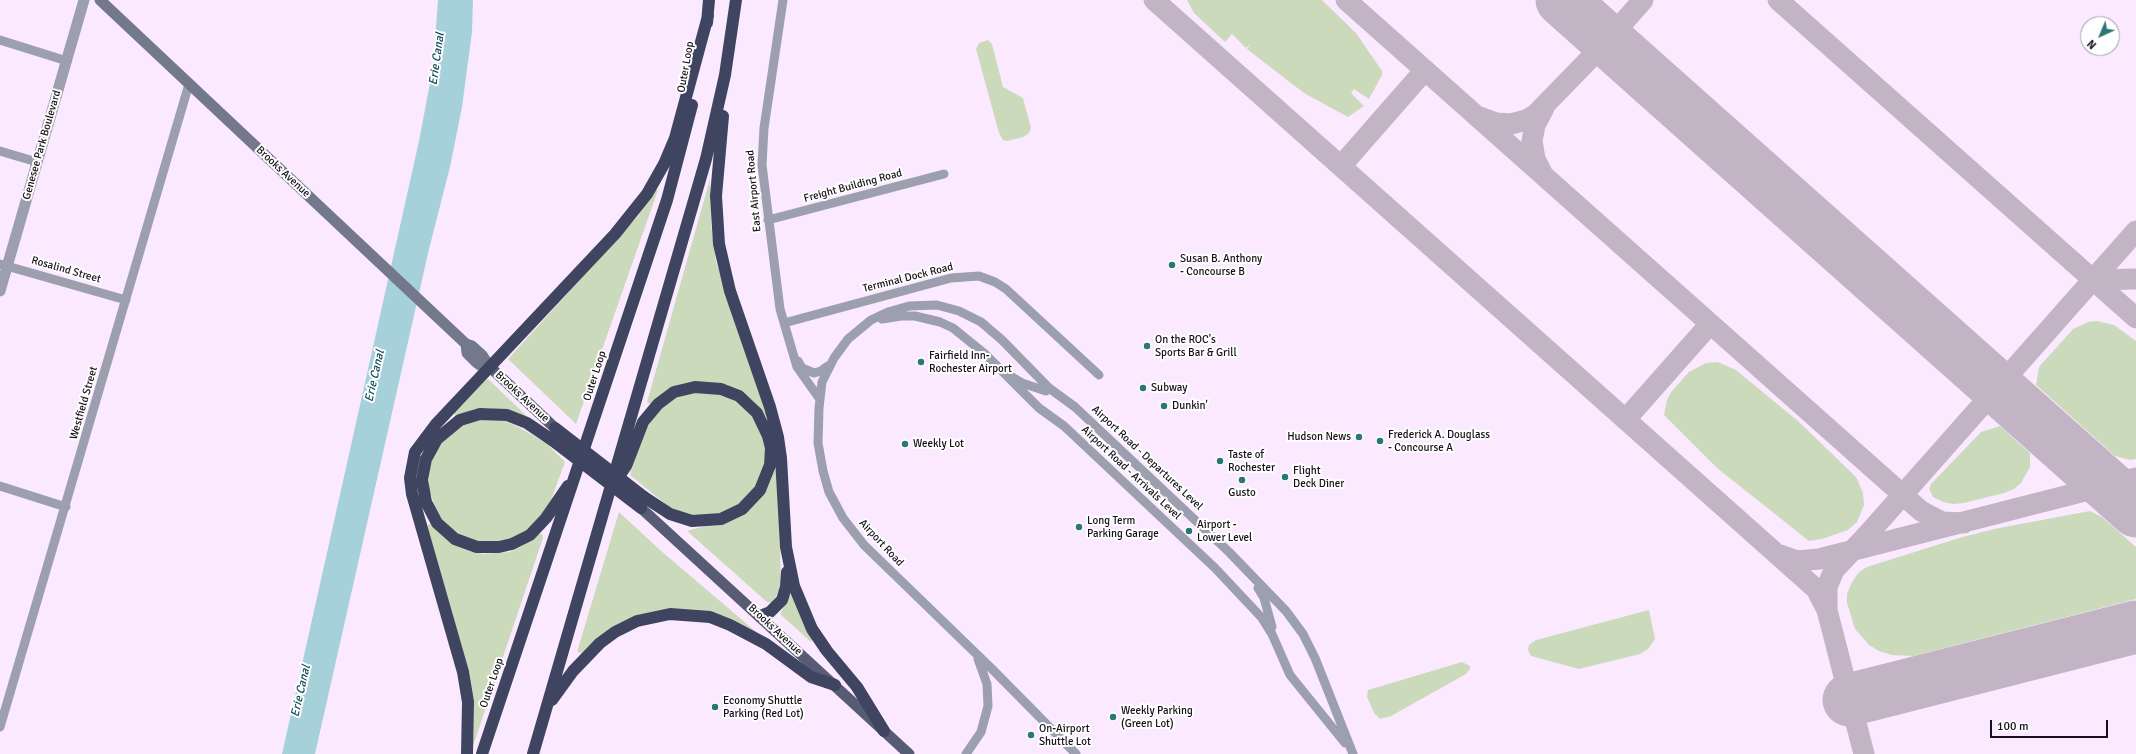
<!DOCTYPE html>
<html>
<head>
<meta charset="utf-8">
<style>
	body { margin:0 }
	#map { position:relative; width:2136px; height:754px; overflow:hidden; background:#fbeaff; font-family:Signika,sans-serif }
	canvas { display:block }
	.north { position:absolute; left:2080px; top:16px; width:40px; height:40px; box-sizing:border-box; background:#fefefe; border:1px solid #a19fa2; border-radius:50%; rotate:224deg; font-size:11px; font-weight:700; line-height:16px; text-align:center; color:#161118 }
	.north::after { content:''; display:block; margin:auto; width:14px; height:18px; background:#2c7673; clip-path:polygon(50% 0,100% 100%,50% 72%,0 100%) }
	.scale { position:absolute; left:1990px; top:720px; width:118px; height:18px; box-sizing:border-box; border:2px solid #161118; border-top:0; padding-left:5px; font-size:12px; line-height:14px; white-space:nowrap; color:#161118; -webkit-text-stroke:3px #fefefe; paint-order:stroke }
</style>
</head>
<body>
<div id="map">
<canvas width="2136" height="754"></canvas>
<div class="north">N</div>
<div class="scale">100 m</div>
</div>
<script>
const ctx = document.querySelector('canvas').getContext('2d');
ctx.lineJoin = 'round';
function fill(path, color) { ctx.fillStyle = color; ctx.fill(path, 'evenodd'); }
const shape = rows => new Path2D(rows.map(r => 'M' + r).join(''));
function strokePath(path, color, width, dash) { ctx.strokeStyle = color; ctx.lineWidth = width; ctx.lineCap = dash ? 'butt' : 'round'; ctx.setLineDash(dash || []); ctx.stroke(path); }
function write(font, color, halo, rows, align = 'center') {
  ctx.font = font + ' Signika,sans-serif'; ctx.lineWidth = 4; ctx.setLineDash([]); ctx.textBaseline = 'middle'; ctx.strokeStyle = halo; ctx.fillStyle = color; for (const [text, x, y, turn = 0] of rows) {
    ctx.save(); ctx.translate(x, y); ctx.rotate((+turn || 0) * Math.PI / 180); ctx.textAlign = isNaN(turn) ? turn : align; if (halo) ctx.strokeText(text, 0, 0); ctx.fillText(text, 0, 0); ctx.restore();
  }
}
fill(shape([
	[1187,0,1322,0,1356,33,1382,71,1382,75,1369,99,1354,89,1351,93,1364,106,1348,117,1304,93,1287,80,1247,49,1251,43,1246,48,1232,34,1225,42,1194,13],
	[988,40,992,44,1003,87,1023,98,1031,128,1029,133,1023,137,1007,141,1003,140,999,133,976,49,979,43],
	[710,179,711,225,716,262,769,415,765,416,753,401,742,392,716,383,652,405,647,402],
	[655,189,658,190,576,424,508,359,638,216],
	[2097,321,2114,325,2136,341,2136,459,2130,460,2115,456,2036,385,2039,367,2073,329,2088,322],
	[1718,362,1736,370,1798,421,1856,477,1863,493,1864,505,1857,522,1848,530,1822,539,1809,541,1717,468,1664,415,1667,400,1671,392,1689,372,1706,363],
	[486,379,489,380,530,419,502,410,488,408,480,409,457,418,453,412],
	[694,392,712,392,734,399,747,409,763,432,767,453,760,481,747,499,723,514,699,517,673,510,630,475,637,448,646,429,661,407,679,396],
	[491,419,506,421,520,428,546,443,565,462,551,500,542,516,528,532,506,542,476,542,460,535,446,525,437,512,428,486,431,461,444,439,466,423],
	[2000,426,2030,453,2030,467,2021,483,2014,489,2004,493,1964,503,1953,504,1943,502,1933,497,1929,489,1931,484,1981,432],
	[774,469,778,471,781,587,772,603,767,602,687,531,705,526,767,487],
	[2090,511,2102,517,2136,547,2136,599,1913,656,1892,655,1879,651,1869,645,1855,629,1847,603,1847,594,1852,582,1859,572,1867,567,1959,538,1994,529],
	[619,512,660,550,761,636,680,611,591,644,581,653,577,652],
	[431,523,458,546,483,554,510,552,533,540,539,534,542,534,543,538,472,749,463,651,427,526],
	[792,591,813,638,811,642,780,614],
	[1649,610,1655,639,1648,649,1640,654,1579,669,1531,656,1528,650,1529,645,1536,640],
	[1462,662,1470,666,1470,669,1466,674,1391,716,1380,719,1374,713,1367,697,1368,690]
]), '#cbdabb');
fill(shape([
	[438,0,473,0,472,32,462,107,450,167,429,249,315,754,282,754,419,141,433,67]
]), '#a6d1da');
strokePath(shape([
	[1154,0,1816,589,1827,610,1864,754],
	[1346,0,1921,511,1942,522,1964,523],
	[1778,0,2136,318],
	[1480,117,1496,123,1511,124,1526,120,1535,115,1607,41,1643,0],
	[1341,166,1425,70],
	[1542,173,1535,159,1532,141,1535,125,1544,108],
	[2093,280,2136,279],
	[1626,419,1710,324],
	[1780,555,1797,561,1819,559,2136,478],
	[1827,610,1827,587,1834,570,1868,534,2136,231]
]), '#c2b4c5', 21);
strokePath(shape([
	[1562,0,2136,511],
	[1849,700,2136,627]
]), '#c2b4c5', 53);
strokePath(shape([
	[783,0,764,128,762,165,780,309,797,367,819,398],
	[0,40,67,61],
	[0,151,37,162],
	[768,220,944,174],
	[0,264,126,300],
	[882,319,901,316,915,316,940,322,953,328,985,354,1039,408,1064,426,1215,568,1262,618,1272,634,1290,675,1345,743],
	[784,323,951,278,979,276,995,282,1006,289,1099,375],
	[798,361,802,368,814,373,821,371,828,366],
	[1010,376,1022,383,1046,391],
	[0,486,66,507],
	[1258,588,1264,598,1272,627],
	[0,727,189,84],
	[966,754,981,732,988,706,987,684,978,659],
	[1076,754,992,669,864,545,843,518,829,492,823,471,818,443,819,408,822,382,834,358,848,339,871,320,888,312,909,306,937,305,959,311,981,322,1002,340,1049,388,1075,407,1229,552,1286,611,1303,634,1315,658,1353,754]
]), '#9c9fad', 9);
strokePath(shape([
	[0,291,84,0]
]), '#9c9fad', 11);
strokePath(shape([
	[100,0,466,344,472,346,482,355,490,367],
	[466,344,467,353,476,362,480,365,488,365]
]), '#73788c', 11);
strokePath(shape([
	[490,367,555,428],
	[641,508,909,754]
]), '#575c74', 11);
strokePath(shape([
	[707,23,709,0],
	[723,116,716,196,719,244,730,291,770,407,778,437,781,458,786,547,794,586,812,629,827,651,857,687,884,731],
	[552,440,527,423,507,415,480,414,460,420,437,439,426,459,422,480,426,502,437,523,455,539,477,547,499,547,512,544,530,535,546,518,568,486],
	[616,481,626,466,643,422,658,404,674,392,695,387,721,389,739,396,757,413,768,436,771,448,770,465,760,490,742,509,721,519,692,521,670,514,644,497],
	[760,616,770,612,782,600,786,587,787,572],
	[552,700,573,671,600,643,615,632,637,621,670,614,710,617,730,625,766,644,811,677,835,685],
	[467,754,468,702,463,672,412,494,410,478,415,452,436,424,615,234,647,194,664,164,675,138,708,16],
	[482,754,667,200,692,105],
	[533,754,706,159,725,75,736,0]
]), '#3f4560', 12);
strokePath(shape([
	[555,428,644,497],
	[552,440,641,508]
]), '#3f4560', 12);
for (const [x, y, r, color] of [
	[1172,265,4,"#2c7673"],
	[1147,346,4,"#2c7673"],
	[921,362,4,"#2c7673"],
	[1143,388,4,"#2c7673"],
	[1164,406,4,"#2c7673"],
	[1359,437,4,"#2c7673"],
	[1380,441,4,"#2c7673"],
	[905,444,4,"#2c7673"],
	[1220,461,4,"#2c7673"],
	[1285,477,4,"#2c7673"],
	[1242,480,4,"#2c7673"],
	[1079,527,4,"#2c7673"],
	[1189,531,4,"#2c7673"],
	[715,707,4,"#2c7673"],
	[1113,717,4,"#2c7673"],
	[1031,735,4,"#2c7673"]
]) { const dot = new Path2D(); dot.arc(x, y, r, 0, 2 * Math.PI); ctx.fillStyle = color; ctx.fill(dot); strokePath(dot, '#fefefe', 1.5); }
write('11px', '#161118', '#fefefe', [
	["Outer Loop",686,67,-80],
	["Genesee Park Boulevard",42,145,-74],
	["Brooks Avenue",283,172,43],
	["Freight Building Road",853,186,-15],
	["East Airport Road",754,191,-95],
	["Rosalind Street",66,270,16],
	["Terminal Dock Road",908,278,-14],
	["Outer Loop",595,376,-72],
	["Brooks Avenue",522,397,43],
	["Westfield Street",84,403,-74],
	["Airport Road - Departures Level",1147,458,43],
	["Airport Road - Arrivals Level",1131,473,43],
	["Airport Road",881,543,47],
	["Brooks Avenue",775,630,43],
	["Outer Loop",492,683,-71]
]);
write('11px', '#161118', '#fefefe', [
	["Susan B. Anthony",1180,259],
	["- Concourse B",1180,272],
	["On the ROC's",1155,340],
	["Sports Bar & Grill",1155,353],
	["Fairfield Inn-",929,356],
	["Rochester Airport",929,369],
	["Subway",1151,388],
	["Dunkin'",1172,406],
	["Frederick A. Douglass",1388,435],
	["- Concourse A",1388,448],
	["Hudson News",1351,437,"right"],
	["Weekly Lot",913,444],
	["Taste of",1228,455],
	["Rochester",1228,468],
	["Flight",1293,471],
	["Deck Diner",1293,484],
	["Gusto",1242,493,"center"],
	["Long Term",1087,521],
	["Parking Garage",1087,534],
	["Airport -",1197,525],
	["Lower Level",1197,538],
	["Economy Shuttle",723,701],
	["Parking (Red Lot)",723,714],
	["Weekly Parking",1121,711],
	["(Green Lot)",1121,724],
	["On-Airport",1039,729],
	["Shuttle Lot",1039,742]
], 'left');
write('italic 12px', '#104d57', '#fefefe', [
	["Erie Canal",437,59,-82],
	["Erie Canal",375,376,-77],
	["Erie Canal",301,691,-77]
]);
</script>
</body>
</html>
